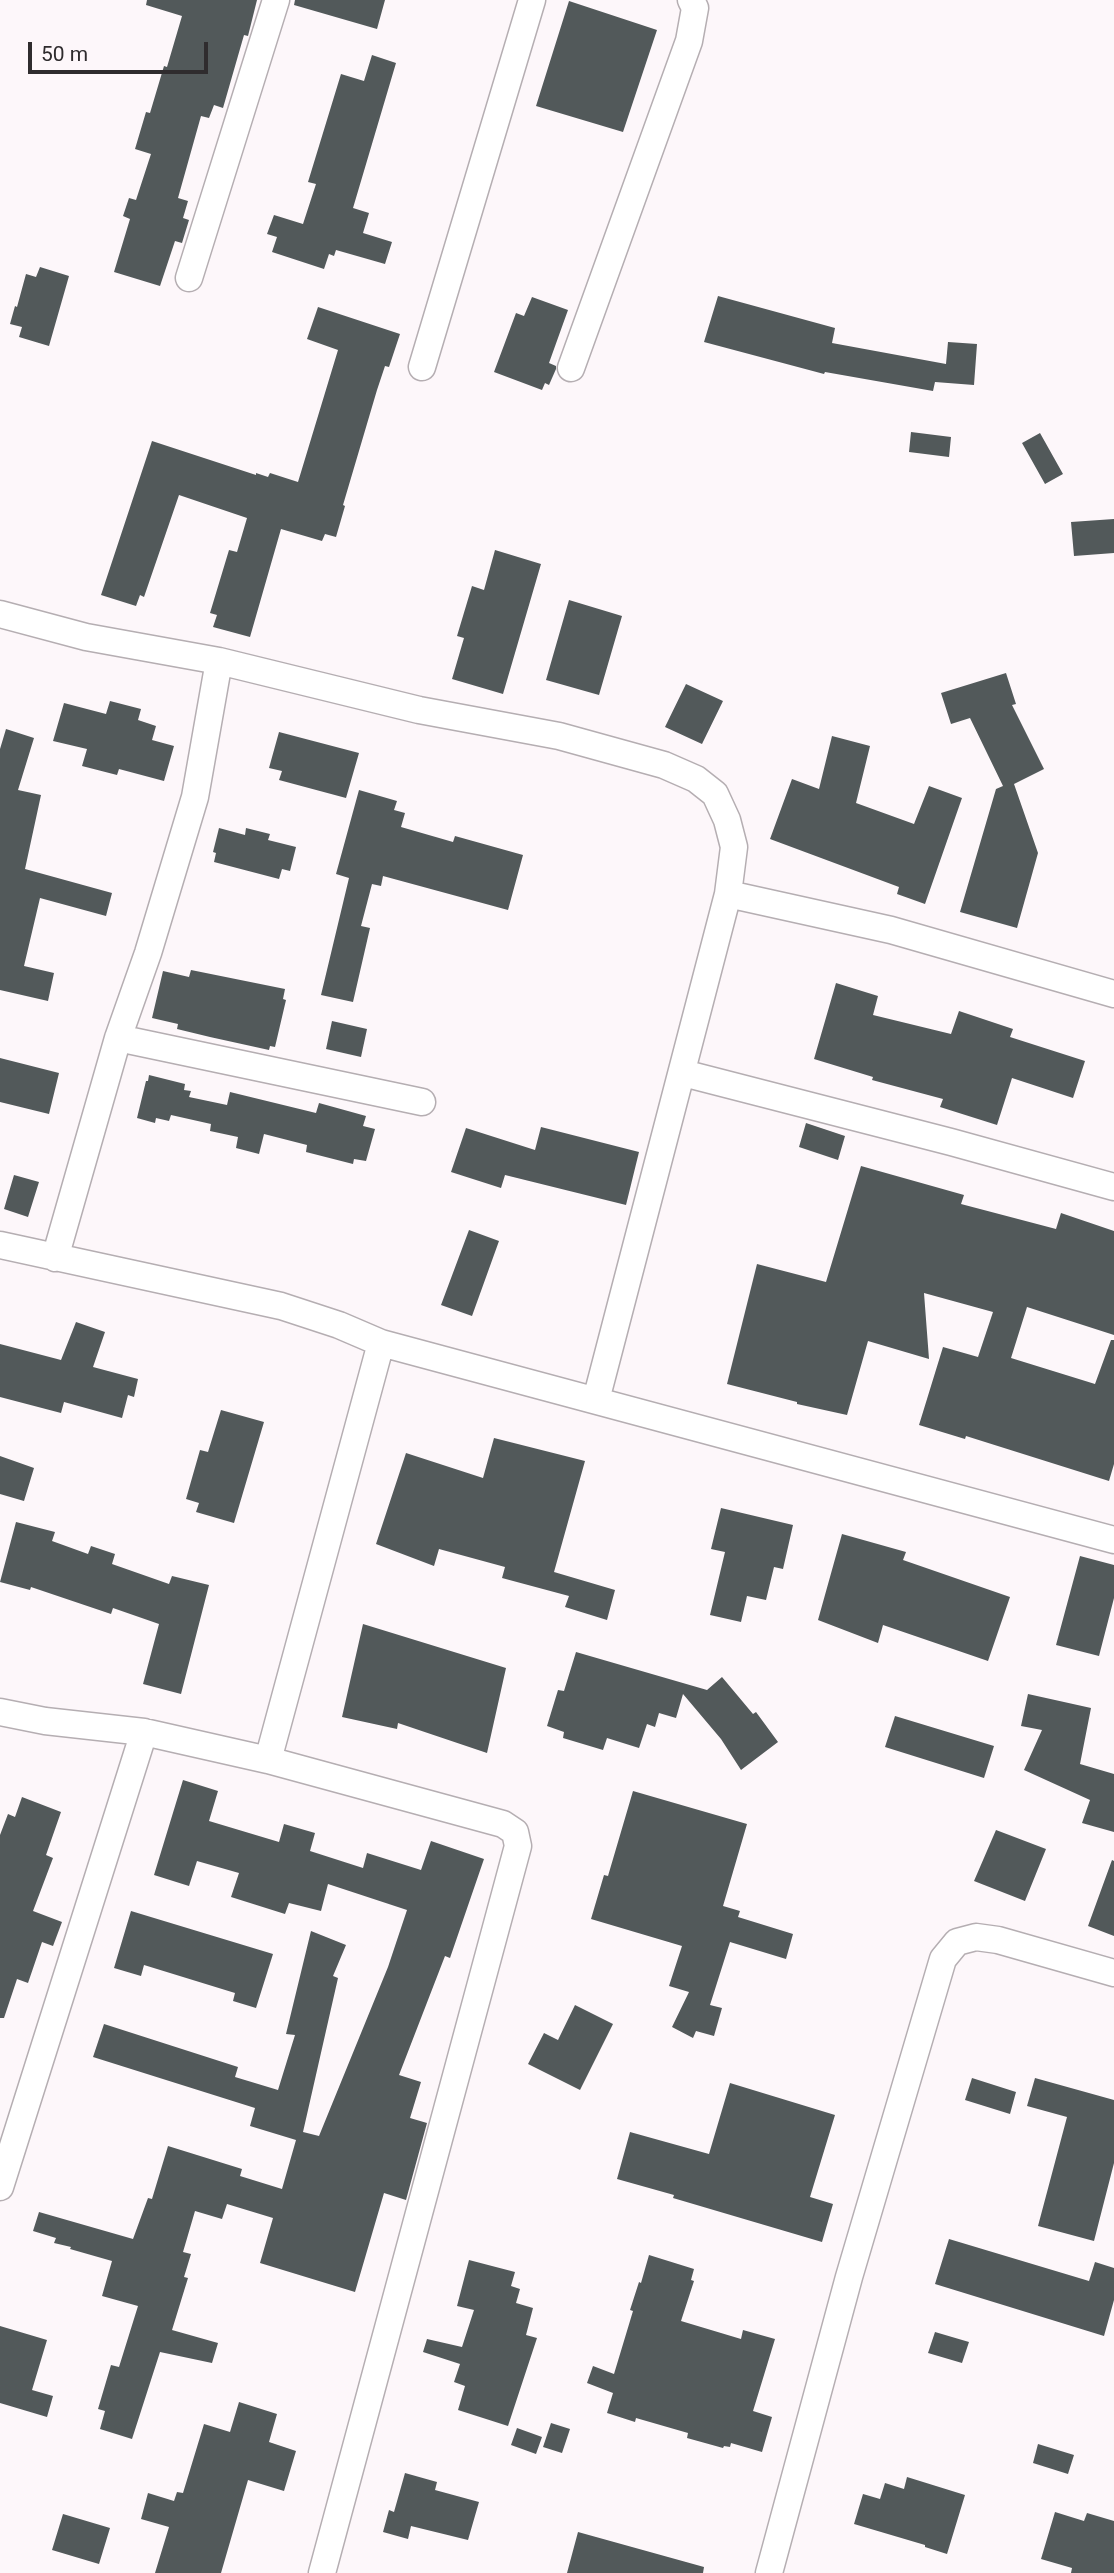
<!DOCTYPE html>
<html>
<head>
<meta charset="utf-8">
<style>
	body { margin:0 }
	#map { position:relative; width:1114px; height:2573px; overflow:hidden; background:#fdf7fa; font-family:Roboto,sans-serif }
	canvas { display:block }
	.scale { position:absolute; left:28px; top:42px; width:180px; height:32px; box-sizing:border-box; border:4px solid #2f2c2e; border-top:0; padding-left:9px; font-size:21px; line-height:24px; white-space:nowrap; color:#2f2c2e; -webkit-text-stroke:5px #fdf7fa; paint-order:stroke }
</style>
</head>
<body>
<div id="map">
<canvas width="1114" height="2573"></canvas>
<div class="scale">50 m</div>
</div>
<script>
const ctx = document.querySelector('canvas').getContext('2d');
ctx.lineJoin = 'round';
function fill(path, color) { ctx.fillStyle = color; ctx.fill(path, 'evenodd'); }
const shape = rows => new Path2D(rows.map(r => 'M' + r).join(''));
function strokePath(path, color, width, dash) { ctx.strokeStyle = color; ctx.lineWidth = width; ctx.lineCap = dash ? 'butt' : 'round'; ctx.setLineDash(dash || []); ctx.stroke(path); }
fill(shape([
	[147,0,257,0,248,36,244,35,223,108,214,105,209,118,201,116,178,198,188,201,183,218,189,220,182,243,175,241,160,286,114,272,130,219,123,216,129,198,136,200,151,154,135,149,146,112,150,113,164,66,167,67,182,16,146,5],
	[295,0,385,0,377,29,294,5],
	[569,1,657,30,623,132,536,106],
	[372,55,396,63,353,208,369,213,363,233,392,242,385,264,336,250,334,256,329,254,324,269,272,252,277,237,267,234,274,215,303,224,316,184,308,182,341,74,364,81],
	[40,267,69,276,49,346,19,337,22,327,10,324,15,306,17,307,26,274,36,277],
	[718,296,835,328,832,343,946,364,948,342,977,344,974,385,935,382,933,391,825,372,824,374,704,342],
	[532,297,568,310,549,363,556,366,556,369,549,385,545,383,542,390,494,372,516,313,524,316],
	[318,307,400,334,389,367,385,366,377,390,343,505,345,506,336,537,325,534,322,541,281,529,250,637,213,627,217,615,210,613,229,550,237,552,247,518,179,495,144,597,140,595,136,606,101,595,152,441,256,475,256,473,268,477,270,473,298,482,338,350,307,339],
	[911,432,951,437,949,457,909,452],
	[1040,433,1063,474,1045,484,1022,443],
	[1114,519,1114,553,1074,556,1071,522],
	[495,550,541,564,503,694,452,679,464,638,457,636,472,586,484,590],
	[569,600,622,616,599,695,546,680],
	[1006,673,1016,704,1012,705,1044,769,1014,784,1038,853,1017,928,960,912,996,789,1003,786,970,718,951,724,941,693],
	[686,684,723,701,702,744,665,727],
	[110,701,141,709,138,720,156,726,152,740,174,746,164,781,119,769,117,775,82,766,87,749,53,741,64,703,106,714],
	[6,729,34,738,18,790,41,795,25,869,112,893,106,916,40,898,24,966,54,973,48,1001,0,990,0,749],
	[279,732,359,753,346,798,279,780,282,771,269,768],
	[832,736,870,746,856,803,914,824,929,786,962,798,925,904,897,894,899,887,770,839,792,779,819,789],
	[359,790,397,801,394,810,405,813,401,827,453,842,455,836,523,855,508,910,383,876,381,886,372,884,361,926,370,928,353,1002,321,995,349,878,336,874],
	[219,828,245,835,246,828,270,834,268,840,296,847,290,871,282,869,279,879,214,862,216,853,213,852],
	[191,970,285,989,283,999,286,1000,275,1047,270,1046,269,1050,210,1037,177,1029,178,1024,152,1018,163,971,189,977],
	[836,983,878,996,873,1015,951,1034,959,1011,1013,1029,1010,1037,1085,1061,1073,1098,1012,1078,997,1125,940,1107,943,1099,872,1080,873,1077,814,1059],
	[332,1021,367,1029,361,1057,326,1049],
	[0,1058,59,1073,49,1114,0,1102],
	[149,1075,185,1084,184,1090,191,1091,189,1097,227,1105,230,1092,316,1113,319,1103,366,1116,363,1126,375,1129,366,1161,354,1159,353,1164,306,1152,307,1145,264,1134,259,1154,236,1148,238,1137,210,1131,211,1124,171,1115,169,1121,156,1118,155,1123,137,1118,146,1081,148,1081],
	[806,1123,845,1136,838,1160,799,1147],
	[541,1127,639,1152,626,1205,505,1175,501,1188,451,1172,466,1128,535,1150],
	[861,1166,964,1195,961,1204,1056,1229,1061,1213,1114,1231,1114,1335,1027,1307,1011,1358,1095,1384,1111,1340,1114,1340,1114,1464,1109,1481,966,1436,965,1439,919,1425,943,1347,978,1357,993,1312,924,1293,929,1359,868,1341,847,1415,797,1404,797,1402,727,1384,757,1264,826,1282],
	[14,1175,39,1182,28,1217,4,1209],
	[469,1230,499,1241,472,1316,441,1305],
	[76,1322,105,1332,93,1367,138,1379,134,1397,128,1395,122,1418,64,1402,61,1413,0,1397,0,1344,61,1360],
	[221,1410,264,1422,234,1523,196,1512,199,1503,186,1499,200,1450,208,1452],
	[494,1438,585,1461,554,1572,615,1590,607,1620,565,1607,569,1596,502,1578,505,1567,439,1549,434,1566,376,1544,406,1453,483,1478],
	[0,1456,34,1468,24,1501,0,1494],
	[721,1508,793,1525,783,1569,774,1567,766,1600,747,1596,741,1622,710,1615,725,1552,711,1549],
	[16,1522,55,1532,52,1541,88,1554,91,1546,115,1554,112,1564,169,1584,172,1576,209,1585,181,1694,143,1684,159,1624,113,1608,111,1614,31,1587,30,1590,0,1582],
	[842,1534,906,1552,903,1560,1010,1597,988,1661,883,1625,878,1643,818,1620],
	[1080,1556,1114,1565,1114,1598,1099,1656,1056,1645],
	[363,1624,506,1668,487,1753,398,1723,397,1729,342,1717],
	[576,1652,707,1690,722,1677,753,1714,756,1712,778,1742,741,1770,721,1739,683,1694,676,1718,659,1713,655,1727,647,1724,639,1748,607,1738,603,1750,563,1738,564,1732,547,1726,558,1690,564,1691],
	[1028,1694,1091,1708,1080,1764,1114,1774,1114,1832,1082,1823,1090,1800,1024,1770,1042,1730,1021,1726],
	[895,1716,994,1746,984,1778,885,1747],
	[183,1780,218,1791,209,1821,279,1842,284,1824,315,1833,310,1851,363,1868,367,1853,421,1870,431,1841,484,1859,450,1958,445,1956,399,2075,421,2082,410,2118,427,2123,406,2200,384,2193,355,2292,260,2263,273,2218,227,2204,222,2219,195,2211,183,2252,191,2254,184,2277,188,2278,172,2330,218,2343,212,2363,160,2352,132,2439,100,2429,105,2411,98,2409,111,2365,119,2367,138,2306,102,2296,112,2261,70,2249,71,2247,54,2243,56,2238,33,2231,39,2212,133,2239,148,2198,152,2199,168,2146,242,2169,240,2176,282,2189,296,2140,250,2126,255,2108,93,2057,104,2024,238,2067,235,2077,278,2090,295,2035,286,2034,311,1931,346,1945,333,1976,338,1978,303,2132,319,2136,388,1967,407,1910,328,1884,321,1911,289,1903,285,1914,231,1897,239,1873,197,1861,189,1886,154,1875],
	[633,1791,747,1824,723,1906,740,1911,738,1917,793,1934,786,1959,730,1942,710,2005,722,2008,714,2036,696,2031,693,2038,672,2027,689,1992,669,1986,682,1946,591,1919,604,1875,608,1876],
	[22,1797,61,1812,46,1855,53,1858,33,1911,62,1922,53,1946,42,1942,28,1983,17,1979,4,2018,0,2018,0,1835,8,1814,15,1817],
	[996,1830,1046,1849,1025,1901,974,1881],
	[1112,1860,1114,1861,1114,1936,1088,1926],
	[131,1911,273,1954,256,2008,233,2001,235,1993,144,1965,141,1976,114,1968],
	[575,2005,613,2024,580,2090,528,2064,544,2033,558,2040],
	[972,2078,1016,2092,1010,2114,965,2100],
	[1035,2078,1114,2100,1114,2163,1094,2241,1038,2226,1067,2117,1027,2106],
	[730,2083,835,2115,810,2197,833,2204,822,2242,673,2198,674,2195,617,2179,630,2132,709,2154],
	[949,2239,1089,2281,1095,2262,1114,2268,1114,2300,1104,2336,935,2284],
	[649,2255,694,2269,691,2280,694,2281,681,2321,741,2339,743,2330,775,2339,753,2411,772,2417,762,2452,731,2443,730,2447,724,2446,723,2448,687,2438,688,2433,636,2418,635,2422,607,2413,613,2393,587,2383,593,2366,614,2374,633,2311,630,2310,639,2282,641,2283],
	[469,2260,515,2272,511,2286,520,2289,516,2303,533,2308,526,2335,537,2338,508,2426,458,2410,465,2386,454,2382,460,2364,423,2352,427,2339,462,2347,474,2310,457,2306],
	[0,2326,47,2340,32,2390,53,2396,47,2417,0,2403],
	[935,2332,969,2342,962,2363,928,2353],
	[239,2402,277,2414,269,2442,296,2451,284,2491,248,2480,221,2573,155,2573,169,2527,141,2519,148,2493,174,2501,177,2492,183,2493,204,2424,230,2432],
	[551,2423,570,2429,562,2453,543,2447],
	[517,2428,542,2437,536,2454,511,2445],
	[1038,2444,1074,2455,1068,2474,1033,2463],
	[405,2473,437,2482,435,2490,479,2502,468,2540,411,2526,408,2539,383,2532,389,2510,394,2512],
	[907,2477,965,2495,947,2554,925,2547,925,2545,854,2524,863,2494,880,2499,885,2483,904,2489],
	[1055,2512,1084,2521,1087,2513,1114,2521,1114,2573,1071,2573,1072,2568,1041,2559],
	[63,2514,110,2528,99,2564,52,2550],
	[578,2532,704,2567,703,2573,567,2573]
]), '#52595a');
const street = shape([
	[189,278,276,0],
	[422,367,532,0],
	[571,368,689,41,695,8,691,0],
	[0,614,86,637,219,661,419,710,559,736,664,765,696,779,715,794,727,820,734,847,728,894,596,1400],
	[728,894,891,930,1114,994],
	[118,1038,422,1102],
	[683,1073,951,1142,1114,1187],
	[0,1245,281,1306,339,1325,381,1343,1114,1540],
	[55,1258,118,1038,148,953,195,797,219,661],
	[0,1712,45,1721,144,1732],
	[268,1760,381,1343],
	[0,2187,144,1732,268,1760,503,1824,515,1832,518,1846,322,2573],
	[769,2573,849,2277,943,1959,957,1942,976,1937,998,1940,1114,1973]
]);
strokePath(street, '#b5aeb2', 29);
strokePath(street, '#fff', 26);
</script>
</body>
</html>
